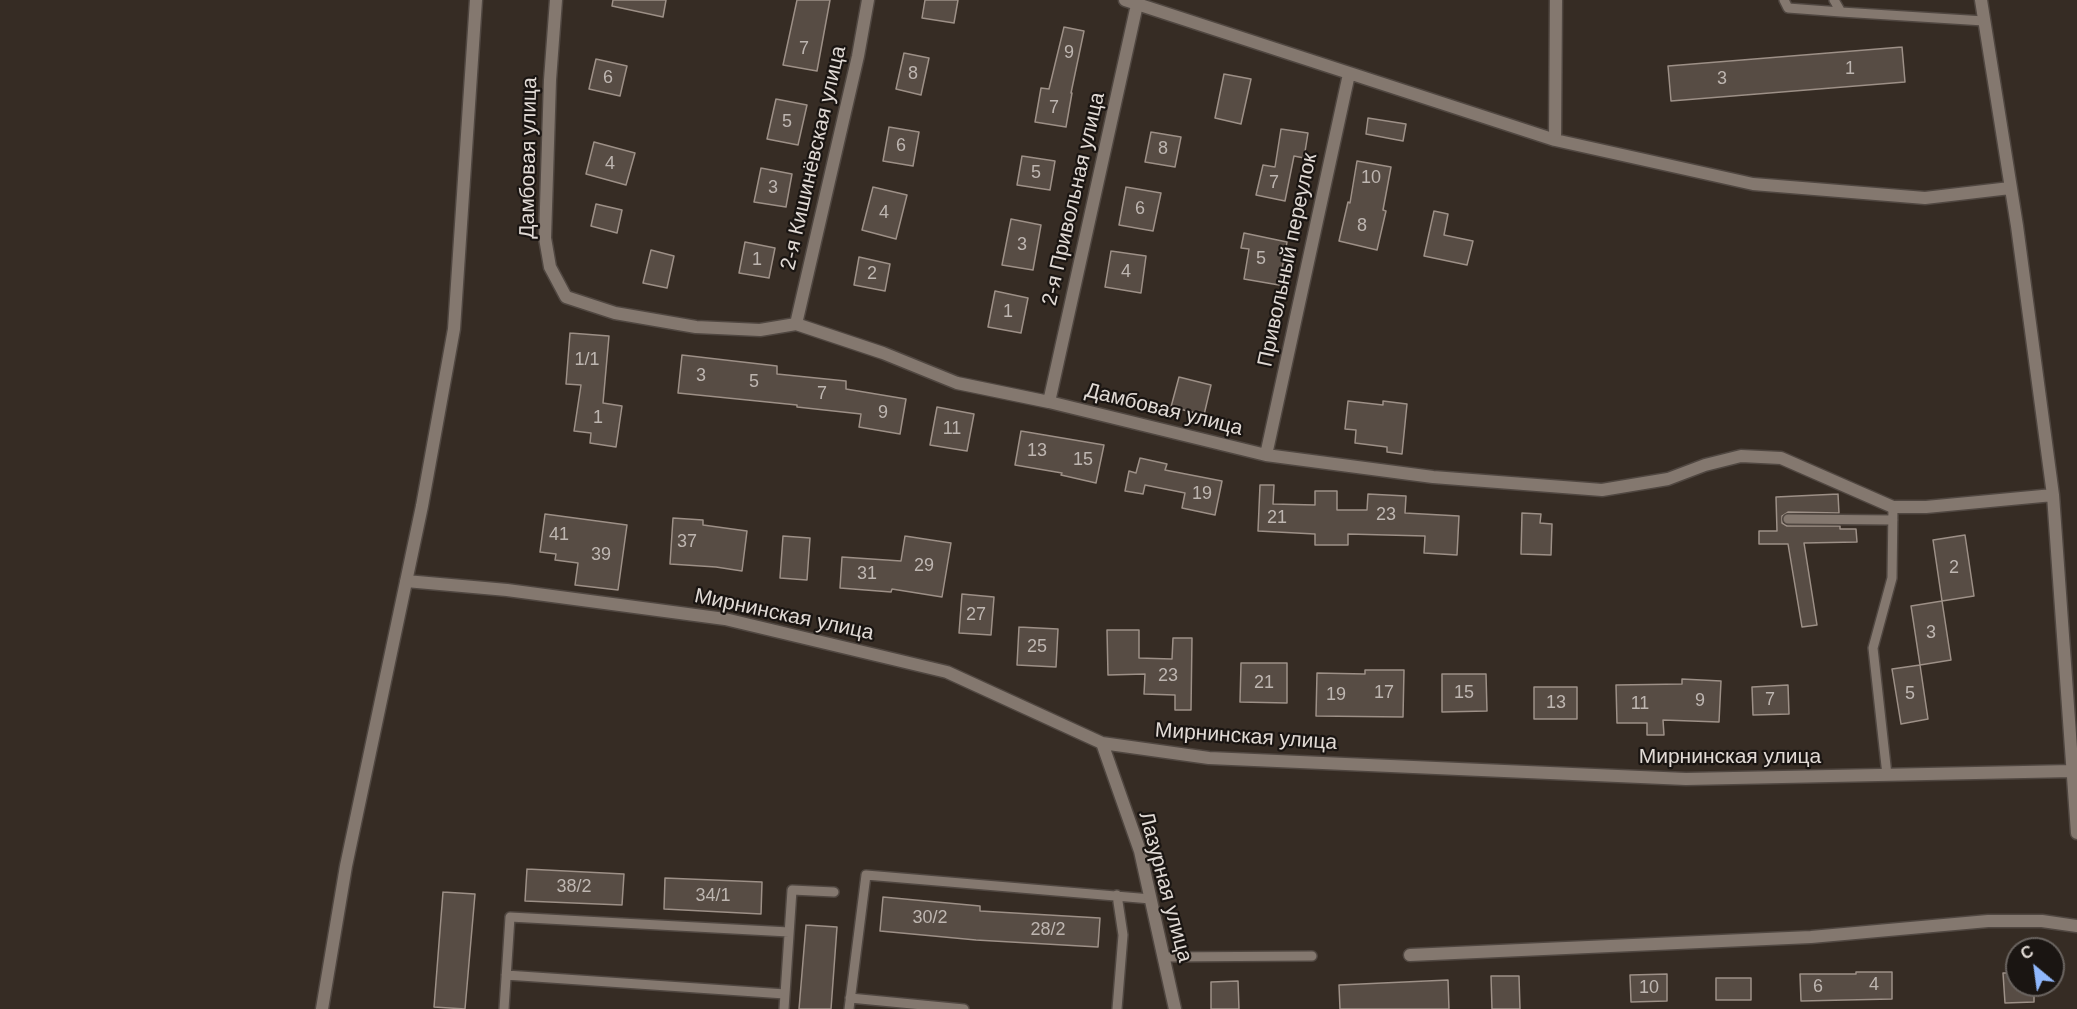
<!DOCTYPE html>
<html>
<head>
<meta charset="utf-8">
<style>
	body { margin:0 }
	#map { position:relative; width:2077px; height:1009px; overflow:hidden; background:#362c24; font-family:Helvetica,sans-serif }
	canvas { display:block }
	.north { position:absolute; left:2005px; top:937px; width:60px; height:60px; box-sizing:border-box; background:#1a1512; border:2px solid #6a6460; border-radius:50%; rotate:331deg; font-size:16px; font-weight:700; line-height:24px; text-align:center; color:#e1dad5 }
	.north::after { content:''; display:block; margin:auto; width:21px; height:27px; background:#90b8fd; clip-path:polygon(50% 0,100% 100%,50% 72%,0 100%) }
</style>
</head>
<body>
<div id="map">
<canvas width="2077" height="1009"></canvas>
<div class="north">С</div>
</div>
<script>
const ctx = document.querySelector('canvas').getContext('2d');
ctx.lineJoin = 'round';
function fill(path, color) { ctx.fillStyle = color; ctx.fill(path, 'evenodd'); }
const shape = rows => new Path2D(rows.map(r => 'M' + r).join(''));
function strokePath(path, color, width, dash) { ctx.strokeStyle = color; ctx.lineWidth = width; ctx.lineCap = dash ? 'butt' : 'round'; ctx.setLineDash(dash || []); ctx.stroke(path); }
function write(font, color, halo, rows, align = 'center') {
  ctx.font = font + ' Helvetica,sans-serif'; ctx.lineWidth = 4.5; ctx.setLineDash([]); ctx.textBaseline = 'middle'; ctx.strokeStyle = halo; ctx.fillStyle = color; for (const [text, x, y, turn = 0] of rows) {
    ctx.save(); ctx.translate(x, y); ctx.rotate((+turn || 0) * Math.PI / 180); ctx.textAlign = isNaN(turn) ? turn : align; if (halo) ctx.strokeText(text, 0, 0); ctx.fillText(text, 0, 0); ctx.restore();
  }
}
const building = shape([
	[613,0,666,0,663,17,612,6,613,0],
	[797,0,830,0,817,71,783,65,797,0],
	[925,0,958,0,954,23,922,18,925,0],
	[1064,27,1084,31,1071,93,1072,93,1066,127,1035,122,1041,88,1049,89,1064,27],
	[1902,47,1905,82,1671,101,1668,66,1902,47],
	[904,53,929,58,921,95,896,89,904,53],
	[596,59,627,66,620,96,589,89,596,59],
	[1224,74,1251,79,1241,124,1215,118,1224,74],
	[776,99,807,105,798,145,767,139,776,99],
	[1368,118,1406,124,1403,141,1366,134,1368,118],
	[889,127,919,132,913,166,883,161,889,127],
	[1281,129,1308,133,1304,158,1294,156,1285,201,1256,195,1263,165,1275,167,1281,129],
	[1151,132,1181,137,1175,167,1145,162,1151,132],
	[594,142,635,153,626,185,586,174,594,142],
	[1022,156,1055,161,1050,190,1017,185,1022,156],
	[1357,161,1391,167,1383,210,1386,211,1377,250,1339,241,1348,202,1350,203,1357,161],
	[761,168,792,174,786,207,754,202,761,168],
	[873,187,907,195,896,239,862,230,873,187],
	[1126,187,1161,193,1153,231,1119,225,1126,187],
	[596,204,622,210,617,233,591,226,596,204],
	[1434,211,1448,214,1444,235,1473,241,1467,265,1424,256,1434,211],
	[1011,219,1041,225,1033,270,1002,265,1011,219],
	[1244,233,1287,242,1279,285,1244,279,1249,249,1241,248,1244,233],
	[745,242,775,248,769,278,739,273,745,242],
	[651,250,674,256,667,288,643,283,651,250],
	[1111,251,1146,256,1141,293,1105,287,1111,251],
	[859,257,890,264,885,291,854,285,859,257],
	[995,291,1028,298,1021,333,988,327,995,291],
	[570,333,609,336,603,403,622,406,616,447,590,443,591,433,574,431,581,385,566,384,570,333],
	[682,355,777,366,777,374,846,381,846,389,906,399,900,434,859,427,861,414,797,407,797,405,678,393,682,355],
	[1179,377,1211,385,1204,415,1171,407,1179,377],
	[1348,401,1383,405,1383,401,1407,404,1402,454,1387,452,1387,447,1355,443,1356,430,1345,429,1348,401],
	[937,407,974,414,967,451,930,445,937,407],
	[1021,431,1104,445,1096,483,1061,475,1062,473,1015,465,1021,431],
	[1140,458,1167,464,1165,470,1222,481,1215,515,1182,508,1185,493,1145,485,1143,494,1125,491,1129,471,1136,473,1140,458],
	[1260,485,1274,485,1273,504,1315,505,1315,491,1337,491,1337,510,1367,510,1368,494,1406,496,1405,513,1459,516,1457,555,1424,553,1425,536,1348,534,1348,545,1315,545,1315,534,1258,531,1260,485],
	[1838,494,1839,513,1788,512,1782,516,1782,523,1787,526,1840,526,1840,529,1856,529,1857,542,1804,543,1817,625,1802,627,1788,544,1759,544,1759,531,1777,531,1776,497,1838,494],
	[1522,513,1541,514,1540,523,1552,524,1551,555,1521,554,1522,513],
	[545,514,627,525,618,590,575,585,578,563,555,560,556,554,540,552,545,514],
	[673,518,703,520,703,525,747,531,742,571,716,567,670,564,673,518],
	[1965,535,1974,596,1942,601,1933,540,1965,535],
	[783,536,810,538,807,580,780,578,783,536],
	[905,536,951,543,942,597,892,589,891,592,840,588,842,557,901,561,905,536],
	[962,594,994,597,991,635,959,633,962,594],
	[1942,601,1951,660,1920,665,1911,606,1942,601],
	[1019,627,1058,629,1056,667,1017,665,1019,627],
	[1107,630,1139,630,1139,658,1172,659,1173,638,1192,638,1191,710,1175,710,1175,695,1144,694,1145,674,1108,675,1107,630],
	[1241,663,1287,663,1287,703,1240,702,1241,663],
	[1920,665,1928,719,1901,724,1892,669,1920,665],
	[1365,670,1404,670,1403,717,1316,716,1317,673,1365,674,1365,670],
	[1442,674,1486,674,1487,711,1442,712,1442,674],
	[1682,679,1721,681,1719,722,1663,720,1664,735,1647,735,1647,723,1617,723,1616,685,1682,684,1682,679],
	[1788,685,1789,714,1753,715,1752,687,1788,685],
	[1534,687,1577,687,1577,719,1534,719,1534,687],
	[527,869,624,874,622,905,525,901,527,869],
	[665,878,762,882,761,914,664,909,665,878],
	[443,892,475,894,465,1009,434,1007,443,892],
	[883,897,980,906,980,911,1100,918,1098,947,976,940,880,931,883,897],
	[806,925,837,927,831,1009,799,1009,806,925],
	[1856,972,1892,972,1892,999,1801,1001,1800,974,1856,974,1856,972],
	[2003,973,2017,973,2017,985,2034,985,2034,1002,2005,1003,2003,973],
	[1667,974,1667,1001,1631,1002,1630,975,1667,974],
	[1491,976,1519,976,1520,1009,1492,1009,1491,976],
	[1716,978,1751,978,1751,1000,1716,1000,1716,978],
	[1448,980,1449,1009,1340,1009,1339,985,1448,980],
	[1238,981,1239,1009,1211,1009,1211,982,1238,981]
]);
fill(building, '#574c44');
strokePath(building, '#9d9087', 1.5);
const lane = shape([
	[1784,0,1788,8,1841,12],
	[1834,0,1841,12,1984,21],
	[1788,519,1893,520],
	[1887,775,1873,648,1892,578,1893,507],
	[1164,957,1312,956],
	[506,975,785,994],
	[850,998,964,1009],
	[504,1009,510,917,789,932],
	[784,1009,792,890,834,892],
	[849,1009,866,875,1151,899],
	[1117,1009,1123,935,1117,895]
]);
const street = shape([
	[556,0,550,80,545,238,550,267,566,297,615,313,696,327,760,330,796,324,883,353,957,383,1049,402,1266,455,1433,477,1602,490,1668,479,1705,465,1741,456,1781,458,1893,507,1926,507,2053,495],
	[1125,0,1555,140,1753,184,1925,198,2010,188],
	[1981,0,2017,226,2053,495,2077,833],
	[1555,140,1556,0],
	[796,324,858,56,868,0],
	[1049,402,1138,0],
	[1266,455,1349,74],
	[406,581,507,590,725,619,947,672,1102,743,1209,758,1686,779,2072,771],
	[1102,743,1140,851,1175,1009],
	[1410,955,1811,937,1988,921,2042,921,2077,926],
	[322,1009,346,866,422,506,454,329,476,0]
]);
strokePath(lane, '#504741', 12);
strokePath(street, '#504741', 15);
strokePath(lane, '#84786f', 9);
strokePath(street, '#84786f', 12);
write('18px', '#beb6b1', null, [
	["7",804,49],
	["9",1069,53],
	["1",1850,69],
	["8",913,74],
	["6",608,78],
	["3",1722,79],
	["7",1054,108],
	["5",787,122],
	["6",901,146],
	["8",1163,149],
	["4",610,164],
	["5",1036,173],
	["10",1371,178],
	["7",1274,183],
	["3",773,188],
	["6",1140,209],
	["4",884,213],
	["8",1362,226],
	["3",1022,245],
	["5",1261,259],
	["1",757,260],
	["4",1126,272],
	["2",872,274],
	["1",1008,312],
	["1/1",587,360],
	["3",701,376],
	["5",754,382],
	["7",822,394],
	["9",883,413],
	["1",598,418],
	["11",952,429],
	["13",1037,451],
	["15",1083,460],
	["19",1202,494],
	["23",1386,515],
	["21",1277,518],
	["41",559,535],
	["37",687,542],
	["39",601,555],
	["29",924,566],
	["2",1954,568],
	["31",867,574],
	["27",976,615],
	["3",1931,633],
	["25",1037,647],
	["23",1168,676],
	["21",1264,683],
	["17",1384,693],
	["15",1464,693],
	["5",1910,694],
	["19",1336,695],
	["7",1770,700],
	["9",1700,701],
	["13",1556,703],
	["11",1640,704],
	["38/2",574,887],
	["34/1",713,896],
	["30/2",930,918],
	["28/2",1048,930],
	["4",1874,985],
	["6",1818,987],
	["10",1649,988]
]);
write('21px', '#e1dad5', '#1a1512', [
	["Дамбовая улица",529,158,-89],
	["2-я Кишинёвская улица",814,158,-77],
	["2-я Привольная улица",1074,199,-77],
	["Привольный переулок",1288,260,-78],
	["Дамбовая улица",1164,410,14],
	["Мирнинская улица",784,615,12],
	["Мирнинская улица",1246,737,4],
	["Мирнинская улица",1730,757],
	["Лазурная улица",1165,887,75]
]);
</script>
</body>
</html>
